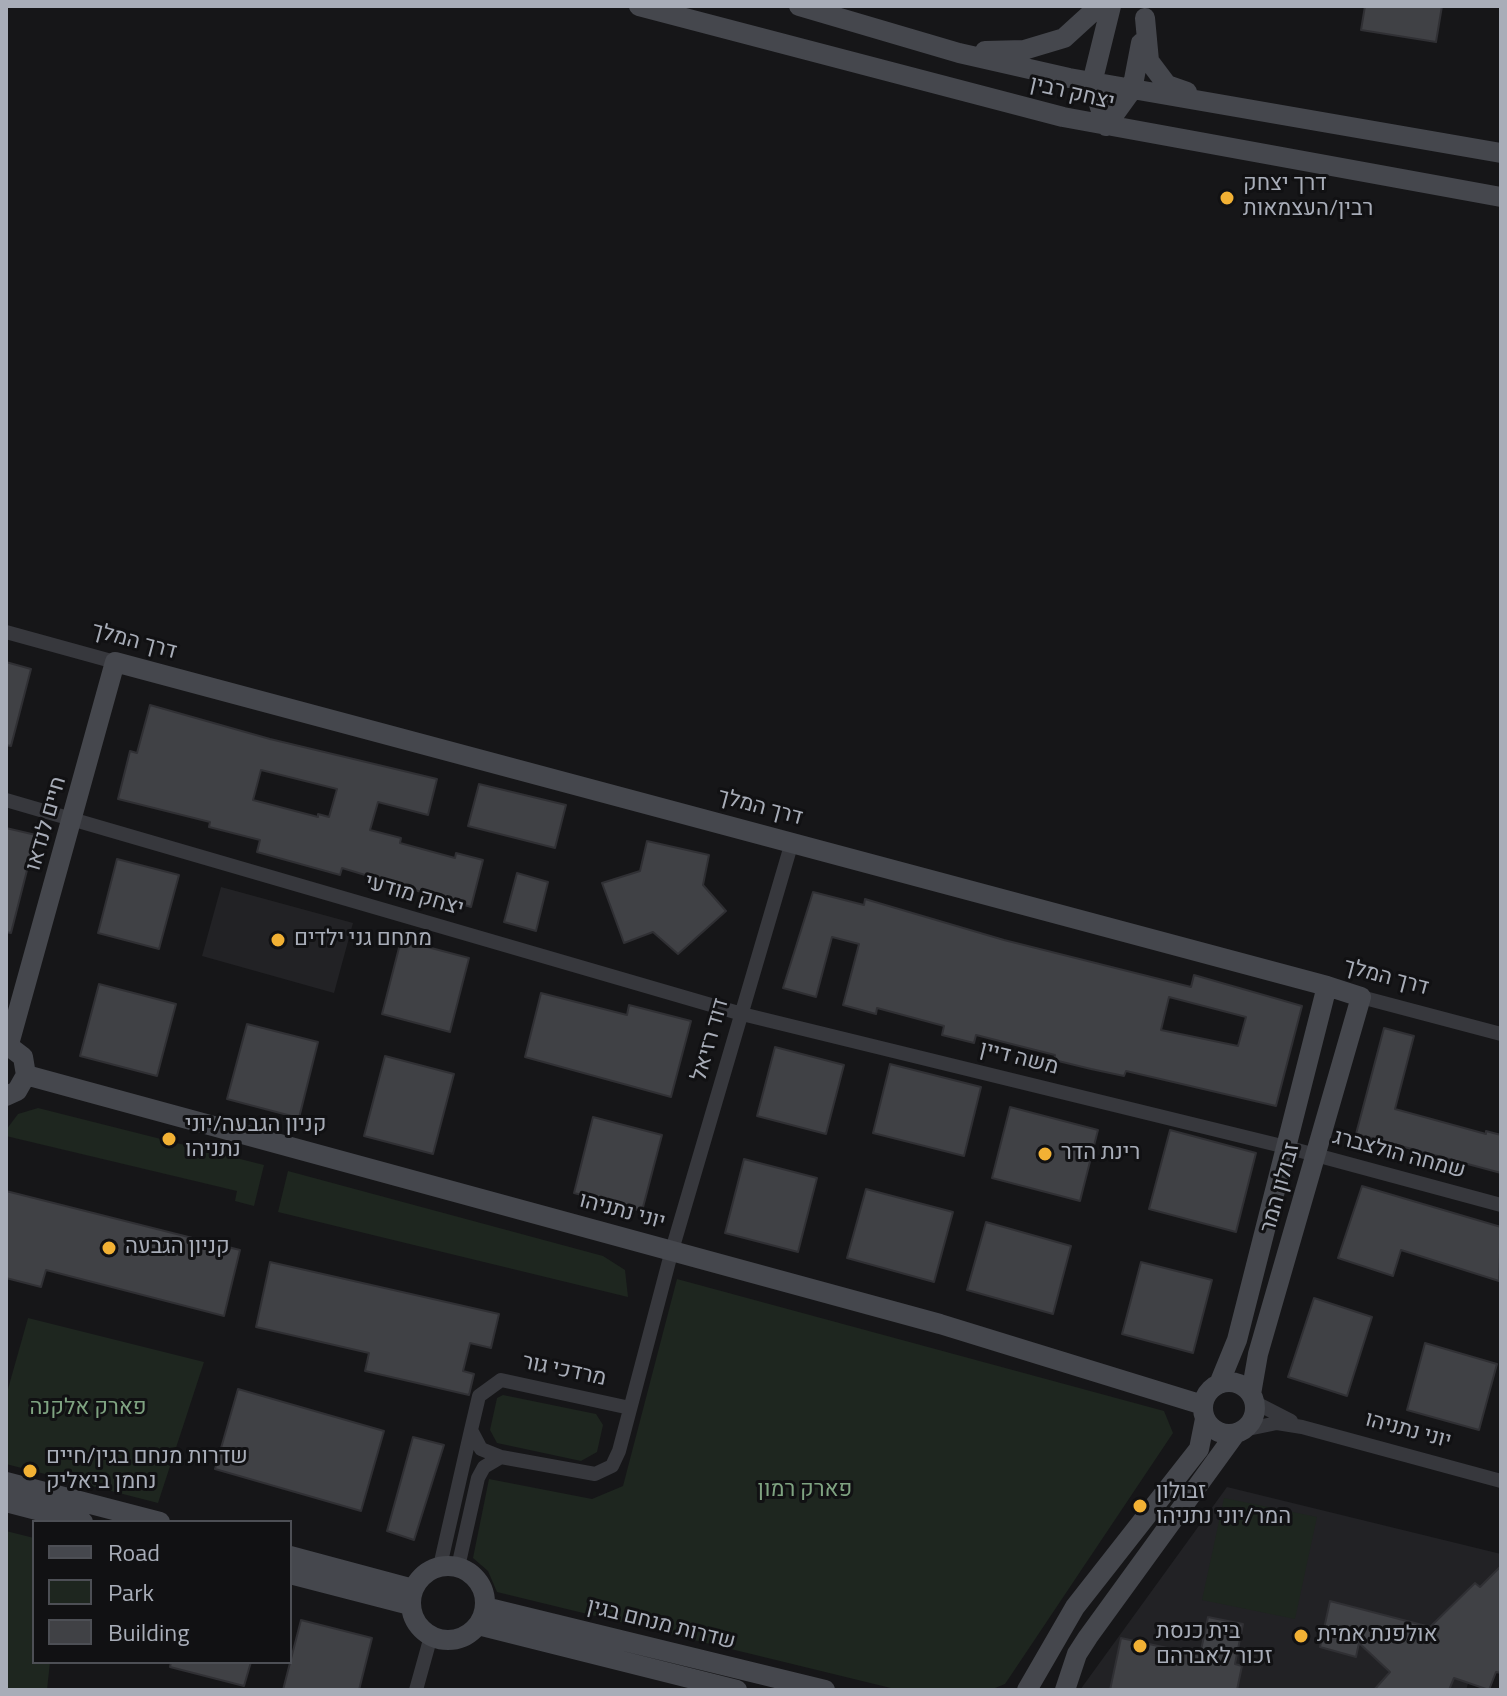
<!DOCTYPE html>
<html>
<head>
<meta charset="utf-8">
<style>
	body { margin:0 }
	#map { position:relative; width:1507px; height:1696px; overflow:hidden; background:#161618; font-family:"Titillium Web",sans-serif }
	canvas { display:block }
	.frame { position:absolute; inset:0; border:8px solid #a8adb8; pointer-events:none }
	.legend { position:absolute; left:32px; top:1520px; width:260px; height:144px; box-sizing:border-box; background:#111113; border:2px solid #4d4f55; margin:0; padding:10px 14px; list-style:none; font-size:24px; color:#a8adb8 }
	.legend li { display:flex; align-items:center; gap:16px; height:40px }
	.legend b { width:40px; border:2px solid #4d4f55 }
</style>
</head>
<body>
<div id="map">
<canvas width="1507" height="1696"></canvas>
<div class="frame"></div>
<ul class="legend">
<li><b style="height:10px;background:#45474d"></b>Road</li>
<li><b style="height:22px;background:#1e261f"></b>Park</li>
<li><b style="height:22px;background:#404145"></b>Building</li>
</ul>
</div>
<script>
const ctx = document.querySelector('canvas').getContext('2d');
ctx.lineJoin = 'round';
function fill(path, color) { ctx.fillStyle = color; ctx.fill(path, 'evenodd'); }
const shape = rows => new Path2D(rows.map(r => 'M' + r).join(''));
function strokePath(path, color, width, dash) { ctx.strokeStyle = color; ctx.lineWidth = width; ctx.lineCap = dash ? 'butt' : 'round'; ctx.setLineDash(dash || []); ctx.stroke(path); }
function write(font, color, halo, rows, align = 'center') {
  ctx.font = font + ' "Titillium Web",Heebo,sans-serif'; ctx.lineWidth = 6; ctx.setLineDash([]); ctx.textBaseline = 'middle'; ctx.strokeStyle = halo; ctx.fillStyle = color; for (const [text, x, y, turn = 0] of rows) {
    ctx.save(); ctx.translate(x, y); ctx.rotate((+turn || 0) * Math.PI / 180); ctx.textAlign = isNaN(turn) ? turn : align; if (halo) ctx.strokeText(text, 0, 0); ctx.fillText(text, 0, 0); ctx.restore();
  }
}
fill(shape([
	[221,887,353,923,334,993,202,956],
	[1227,1487,1501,1554,1501,1582,1466,1690,1080,1690]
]), '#222225');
fill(shape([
	[38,1108,264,1165,254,1206,235,1201,237,1191,6,1136,6,1130,18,1114],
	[288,1171,603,1256,625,1270,628,1297,278,1212],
	[677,1279,1164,1411,1173,1433,1005,1684,990,1690,899,1690,497,1592,488,1571,473,1558,489,1479,592,1499,623,1486],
	[28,1318,204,1362,158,1503,6,1464,6,1396],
	[503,1395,596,1414,603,1425,597,1452,581,1461,497,1443,490,1430,497,1398],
	[1224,1498,1317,1517,1295,1619,1202,1600],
	[6,1531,34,1538,34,1662,50,1662,47,1690,6,1690]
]), '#1e261f');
const building = shape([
	[1365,6,1442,6,1436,42,1361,30,1365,6],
	[6,662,31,669,11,746,6,745,6,662],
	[150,705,270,739,437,779,428,815,378,802,370,830,401,838,400,843,455,858,456,853,483,860,471,907,342,868,340,875,257,852,260,840,209,827,210,822,118,799,130,751,137,753,150,705],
	[261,770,337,789,329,817,318,814,318,817,253,800,261,770],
	[479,784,566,805,555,848,468,826,479,784],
	[6,828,36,835,11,933,6,932,6,828],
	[647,841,709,855,703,885,726,911,678,954,653,932,624,943,602,883,640,871,647,841],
	[117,859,179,875,159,949,98,933,117,859],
	[517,873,548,882,536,931,504,922,517,873],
	[813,892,864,905,865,899,1004,940,1191,987,1194,975,1302,1006,1276,1106,1126,1071,1124,1076,1091,1069,1054,1060,1055,1055,976,1035,974,1043,942,1035,944,1026,877,1008,876,1014,843,1005,859,944,832,937,816,997,783,988,813,892],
	[1169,997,1246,1017,1238,1046,1161,1030,1169,997],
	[401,940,469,958,450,1032,382,1014,401,940],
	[99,984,176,1004,157,1076,80,1056,99,984],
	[541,993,627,1015,629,1005,691,1021,671,1097,525,1057,541,993],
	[247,1024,318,1042,299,1118,227,1099,247,1024],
	[1384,1028,1414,1036,1395,1109,1486,1134,1486,1131,1501,1135,1501,1173,1356,1134,1384,1028],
	[775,1047,844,1065,826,1134,757,1116,775,1047],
	[385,1056,454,1074,433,1154,364,1136,385,1056],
	[890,1064,981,1087,964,1156,873,1133,890,1064],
	[1010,1107,1098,1130,1080,1201,992,1178,1010,1107],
	[593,1117,662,1135,642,1211,574,1193,593,1117],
	[1170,1130,1256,1153,1236,1232,1149,1209,1170,1130],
	[744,1159,817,1178,798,1252,725,1233,744,1159],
	[1362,1186,1501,1227,1499,1281,1401,1250,1393,1276,1338,1258,1362,1186],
	[866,1189,953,1212,934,1282,847,1258,866,1189],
	[6,1191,240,1250,224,1316,46,1270,41,1287,6,1278,6,1191],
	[986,1222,1071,1246,1053,1314,967,1290,986,1222],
	[270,1262,499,1314,491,1348,470,1343,463,1371,474,1374,469,1395,365,1371,369,1353,256,1327,270,1262],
	[1141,1262,1212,1280,1193,1353,1122,1334,1141,1262],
	[1314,1298,1372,1317,1347,1396,1288,1377,1314,1298],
	[1425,1343,1497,1364,1479,1430,1407,1410,1425,1343],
	[238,1389,384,1431,361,1511,215,1469,238,1389],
	[413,1437,444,1445,414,1540,387,1531,413,1437],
	[1501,1566,1501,1673,1496,1672,1489,1690,1454,1678,1449,1690,1374,1690,1390,1672,1359,1643,1356,1657,1320,1647,1330,1601,1430,1627,1475,1583,1480,1587,1501,1566],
	[1208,1617,1243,1624,1235,1664,1242,1666,1237,1690,1110,1690,1121,1638,1200,1655,1208,1617],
	[301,1620,372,1638,359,1690,283,1690,301,1620],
	[171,1662,251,1662,244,1686,170,1667,171,1662]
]);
fill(building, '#404145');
strokePath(building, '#303034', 2);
strokePath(shape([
	[6,632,115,662],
	[6,800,742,1014,1286,1147,1501,1205],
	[1361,997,1501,1034],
	[1254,1402,1291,1421],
	[630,1408,501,1380,479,1396,471,1430,481,1449,501,1457,595,1474,612,1466,619,1451,672,1250,792,842],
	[1243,1430,1277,1423,1302,1427,1501,1481],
	[440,1566,471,1430],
	[458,1567,478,1478,484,1467,501,1457],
	[416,1690,431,1636]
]), '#37383d', 14);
strokePath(shape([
	[639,6,1063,117,1501,197],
	[799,6,959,53,1069,78,1501,153],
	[1145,18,1149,61,1167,85,1187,92],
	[985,51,1024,50,1064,38,1099,6],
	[1106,126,1132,90,1141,43],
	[1106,126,1092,83,1111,6],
	[6,1044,23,1057,26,1075,17,1091,6,1096],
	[9,1044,115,662,1327,986,1361,997,1258,1354,1251,1394],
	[26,1075,940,1324,1203,1405],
	'1203 1408a26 26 0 1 1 52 0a26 26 0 1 1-52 0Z',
	[1219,1384,1237,1340,1327,986],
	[6,1482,160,1522],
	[6,1502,83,1522],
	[290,1556,413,1589],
	'411 1603a37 37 0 1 1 74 0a37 37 0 1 1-74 0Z',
	[290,1574,410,1605],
	[485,1607,825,1690],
	[478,1625,737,1690],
	[1027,1690,1075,1607,1199,1449,1205,1419],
	[1065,1690,1077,1654,1088,1637,1236,1433]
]), '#45474d', 20);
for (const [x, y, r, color] of [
	[1227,198,8,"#f2b134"],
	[278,940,8,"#f2b134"],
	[169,1139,8,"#f2b134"],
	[1045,1154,8,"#f2b134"],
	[109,1248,8,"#f2b134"],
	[30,1471,8,"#f2b134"],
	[1140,1506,8,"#f2b134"],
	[1301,1636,8,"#f2b134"],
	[1140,1646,8,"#f2b134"]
]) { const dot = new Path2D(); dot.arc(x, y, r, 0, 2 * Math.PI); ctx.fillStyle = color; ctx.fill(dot); strokePath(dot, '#111113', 3); }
write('22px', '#a8adb8', '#111113', [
	["יצחק רבין",1072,94,13],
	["דרך המלך",134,642,15],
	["דרך המלך",760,808,15],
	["חיים לנדאו",47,824,-74],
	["יצחק מודעי",414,896,16],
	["דרך המלך",1386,978,15],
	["דוד רזיאל",711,1040,-74],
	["משה דיין",1019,1059,14],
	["שמחה הולצברג",1399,1155,15],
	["זבולון המר",1281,1188,-74],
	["יוני נתניהו",622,1212,15],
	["מרדכי גור",564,1371,12],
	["יוני נתניהו",1408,1431,15],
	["שדרות מנחם בגין",661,1625,14]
]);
write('22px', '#a8adb8', '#111113', [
	["דרך יצחק",1243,185],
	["רבין/העצמאות",1243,210],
	["מתחם גני ילדים",294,940],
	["קניון הגבעה/יוני",185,1126],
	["נתניהו",185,1151],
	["רינת הדר",1061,1154],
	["קניון הגבעה",125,1248],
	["שדרות מנחם בגין/חיים",46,1458],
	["נחמן ביאליק",46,1483],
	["זבולון",1156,1493],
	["המר/יוני נתניהו",1156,1518],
	["בית כנסת",1156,1633],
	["זכור לאברהם",1156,1658],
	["אולפנת אמית",1317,1636]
], 'left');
write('22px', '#7fa381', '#111113', [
	["פארק אלקנה",88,1409],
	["פארק רמון",805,1491]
]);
</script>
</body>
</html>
